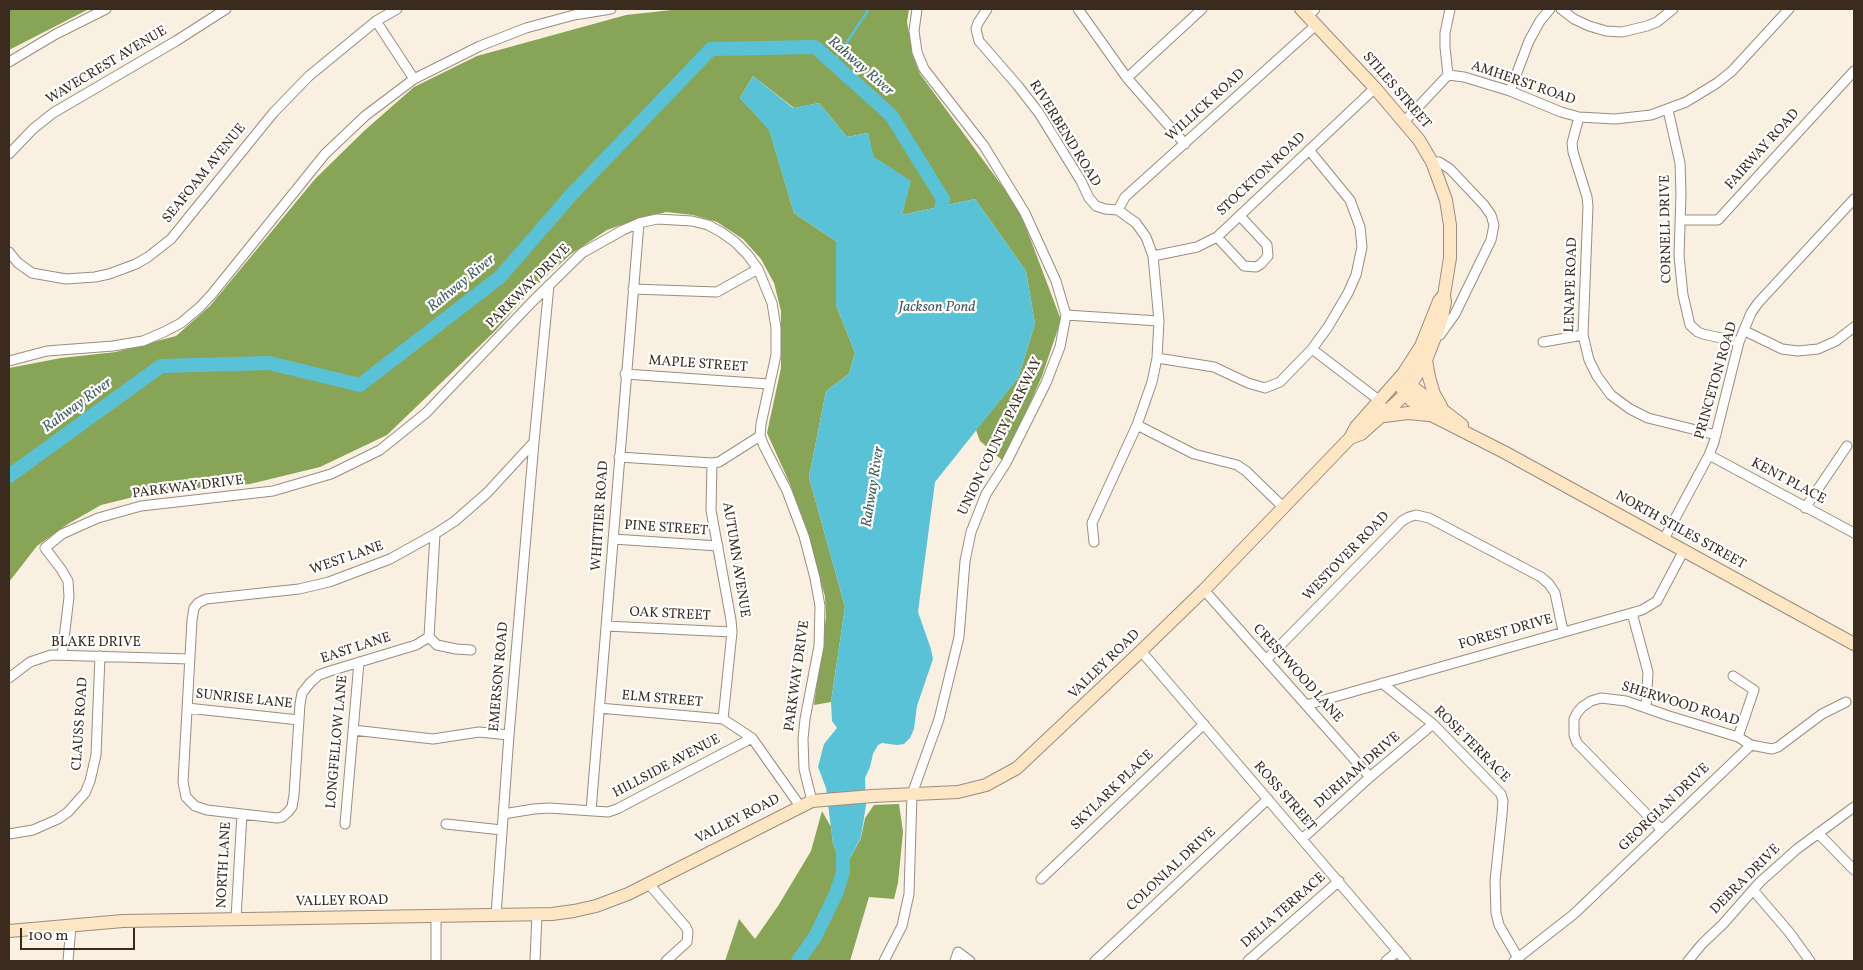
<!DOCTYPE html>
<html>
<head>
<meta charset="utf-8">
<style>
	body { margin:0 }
	#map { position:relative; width:1863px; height:970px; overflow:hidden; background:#f9f0e1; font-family:Vollkorn,serif }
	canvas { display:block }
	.frame { position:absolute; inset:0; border:10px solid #3b2a1e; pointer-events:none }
	.scale { position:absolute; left:20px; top:928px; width:115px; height:22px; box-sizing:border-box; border:2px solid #3b2a1e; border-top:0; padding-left:6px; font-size:15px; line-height:18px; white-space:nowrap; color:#3b2a1e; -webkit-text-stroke:4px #fff; paint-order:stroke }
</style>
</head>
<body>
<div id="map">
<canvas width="1863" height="970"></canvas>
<div class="frame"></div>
<div class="scale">100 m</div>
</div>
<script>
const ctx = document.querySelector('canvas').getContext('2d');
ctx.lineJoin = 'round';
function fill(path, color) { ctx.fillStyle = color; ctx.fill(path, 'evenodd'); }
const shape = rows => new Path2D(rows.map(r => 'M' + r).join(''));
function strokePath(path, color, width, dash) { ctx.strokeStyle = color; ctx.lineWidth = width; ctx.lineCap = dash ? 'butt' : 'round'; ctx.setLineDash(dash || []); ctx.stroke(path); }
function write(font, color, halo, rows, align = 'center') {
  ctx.font = font + ' Vollkorn,serif'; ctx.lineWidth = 4.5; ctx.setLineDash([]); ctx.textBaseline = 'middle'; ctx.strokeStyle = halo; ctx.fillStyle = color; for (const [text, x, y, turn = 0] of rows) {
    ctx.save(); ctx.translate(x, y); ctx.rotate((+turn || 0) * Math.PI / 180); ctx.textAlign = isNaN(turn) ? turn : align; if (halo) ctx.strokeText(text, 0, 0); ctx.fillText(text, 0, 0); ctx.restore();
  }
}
fill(shape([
	[9,9,89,9,9,50],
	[681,9,909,9,907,22,913,56,920,74,1019,209,1061,320,1042,376,1007,456,1002,460,980,441,976,430,1018,378,1035,324,1026,271,975,199,902,215,910,181,873,157,868,133,847,137,819,103,794,108,753,76,740,98,769,129,794,213,836,241,836,305,855,353,849,374,826,391,809,477,845,607,831,702,814,705,826,617,825,596,790,484,767,433,781,368,781,311,774,283,761,259,743,239,717,222,693,215,666,212,635,220,607,230,571,254,532,289,496,330,387,435,320,467,250,484,158,491,101,505,68,524,37,546,9,582,9,368,61,358,116,352,176,336,210,306,315,179,364,131,414,87,477,56,626,15],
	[899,804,903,832,898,883,894,899,869,897,850,961,725,961,739,919,755,939,778,906,811,851,822,811,831,827,833,844,843,871,861,838,865,818,874,805]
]), '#88a456');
fill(shape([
	[753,76,793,108,819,103,847,137,868,133,874,157,911,181,902,215,975,199,1026,271,1035,324,1018,378,935,482,918,612,931,649,933,659,917,706,914,729,910,738,904,744,897,745,882,743,878,745,873,754,870,767,865,778,866,805,861,837,843,872,833,844,826,788,818,767,824,744,837,728,832,721,831,702,845,607,809,477,826,391,849,374,855,353,836,305,836,241,794,213,769,130,740,98]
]), '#5ac2d7');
strokePath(shape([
	[833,63,869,9]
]), '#5ac2d7', 2.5);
strokePath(shape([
	[9,476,161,366,269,363,360,385,500,277,572,194,711,49,815,47,891,115,943,199,938,226],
	[798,961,815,937,836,894,843,872,843,853]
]), '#5ac2d7', 14);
const street = shape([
	[987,9,978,23,976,29,979,41,1018,86,1039,113,1081,181,1089,198,1096,206,1105,209,1118,210,1136,223,1146,237,1153,256,1159,321,1157,358,1152,382,1137,425,1092,523,1094,542],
	[1078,9,1127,78,1185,144],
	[1561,9,1574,19,1589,26,1606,31,1622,32,1647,26,1657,22,1673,9],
	[1308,16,1315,9],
	[376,21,414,79],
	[9,62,56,34,106,9],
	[1448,75,1464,77,1510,91,1561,112,1579,117,1615,119,1651,115,1686,102,1717,83,1732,71,1789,9],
	[1448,75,1445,47,1445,33,1450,9],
	[1127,78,1202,9],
	[1510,91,1529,41,1540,21,1550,9],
	[1668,110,1680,163,1681,194,1679,256,1683,295,1690,325,1698,332,1703,334,1739,342],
	[1579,117,1572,143,1573,152,1587,197,1588,206,1583,335,1589,360,1597,376,1611,395,1630,409,1648,418,1716,435],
	[1404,122,1448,75],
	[9,154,33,129,53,113,176,41,226,9],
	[1432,162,1439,162,1450,169,1484,205,1491,215,1494,225,1491,240,1455,314,1440,335],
	[1118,210,1125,197,1316,25],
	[1680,220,1718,220,1854,71],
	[1217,237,1244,266,1256,267,1261,264,1268,256,1267,245,1240,216],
	[9,252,18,263,32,273,66,279,95,277,109,274,136,264,148,257,171,239,274,112,309,76,376,21,397,9],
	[1153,256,1197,247,1217,237,1375,88],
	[633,289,717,292,758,269],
	[1066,315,1159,321],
	[1745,331,1782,349,1798,351,1818,349,1836,341,1854,327],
	[1543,342,1583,335],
	[1312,349,1380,401,1381,406],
	[1157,358,1214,367,1248,383,1265,388,1280,382,1312,349,1328,327,1348,293,1356,275,1362,247,1360,227,1350,200,1309,150],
	[9,361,47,351,113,346,143,341,164,332,181,323,200,307,212,294,325,154,365,116,414,79,480,46,526,28,574,15,611,9],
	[625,374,769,384],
	[1137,425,1194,454,1237,465,1246,471,1283,507],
	[760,436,719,462,712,463,711,510,731,620,732,632,723,719,752,738,800,806],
	[1709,455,1854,533],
	[619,457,712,463],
	[1805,508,1847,446],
	[613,539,718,546],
	[1664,539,1709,455,1714,442,1739,342,1751,313,1758,303,1854,199],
	[1204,590,1370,777],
	[1632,613,1648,672,1646,708],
	[606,626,732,632],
	[429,637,416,645,330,671,319,675,310,683,302,693,300,704,294,795,292,807,288,812,282,817,277,818,207,810,195,806,186,797,183,782,192,620,194,608,198,603,206,599,299,589,329,582,390,559,435,534,455,521,487,493,534,442,549,285],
	[429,637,435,534],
	[429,637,437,645,456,649,471,650],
	[1141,651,1406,961],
	[62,655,69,597,68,581,61,569,45,548,62,534,98,518,141,506,273,491,331,474,380,450,426,413,532,302,582,253,623,230,639,223,657,219,692,221,708,225,721,232,735,242,747,254,758,269,772,303,776,328,776,355,761,424,760,436,764,446,787,491,804,536,815,578,820,606,819,646,805,719,803,739,804,769,812,801],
	[1266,660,1402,521,1409,517,1416,515,1429,518,1541,577,1549,584,1555,593,1563,631],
	[1733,676,1754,690,1738,737],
	[9,678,30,662,51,655,190,659],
	[1382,683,1433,724,1501,794,1503,801,1502,815,1495,881,1496,913,1499,925,1518,958],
	[1306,705,1642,610,1657,601,1684,550],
	[187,708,299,720],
	[599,708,723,719],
	[353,730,433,739,479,732,509,735],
	[591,811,639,223],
	[503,814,534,809,549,808,608,812,617,809,752,738],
	[345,824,359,662],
	[446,824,502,830],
	[1662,830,1577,743,1574,735,1574,719,1577,713,1582,707,1591,701,1601,698,1626,701,1669,716,1738,737,1751,745],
	[1818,833,1854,870],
	[9,834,33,830,58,819,68,812,85,793,90,781,96,755,100,656],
	[1302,839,1370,777,1433,724],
	[1041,879,1204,724],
	[648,883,686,927,688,932,687,942,666,961],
	[1753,890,1789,932,1810,961],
	[436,915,436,961],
	[496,915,509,735,534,442],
	[236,918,242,814],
	[68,961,71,926],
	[535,961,537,914],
	[884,961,902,926,909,894,912,794,939,719,959,637,965,561,971,532,986,494,1006,463,1046,383,1060,347,1066,315,1056,281,1025,213,984,146,924,69,917,52,914,31,917,9],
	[955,961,958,952,970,961],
	[1095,961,1268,799],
	[1248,961,1339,881],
	[1386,961,1398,951],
	[1514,961,1574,914,1751,745,1772,749,1778,747,1822,714,1846,702],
	[1688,961,1702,944,1723,924,1760,882,1797,849,1854,807]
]);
const secondary = shape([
	[1301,9,1375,88,1419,140,1432,162,1438,178,1446,200,1450,225,1450,258,1444,295,1445,302,1441,322,1426,360,1405,394,1396,403,1361,434,1350,438],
	[1426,360,1429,377,1434,394,1441,406],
	[1397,382,1412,401,1431,415,1504,452,1854,644],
	[1403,384,1410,385,1462,425],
	[1384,416,1408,413,1429,415],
	[9,931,123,921,552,914,574,911,596,906,628,894,812,801,872,796,958,792,986,785,1017,768,1141,651,1204,590,1350,438,1356,427,1403,374,1421,346,1439,301,1444,295]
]);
strokePath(street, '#9a8d80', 11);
strokePath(secondary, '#9a8d80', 14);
strokePath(street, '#fff', 9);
strokePath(secondary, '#fce6c4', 12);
write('14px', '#3b2a1e', '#fff', [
	["WAVECREST AVENUE",107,66,-31],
	["AMHERST ROAD",1523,84,19],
	["STILES STREET",1396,91,49],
	["WILLICK ROAD",1206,106,-42],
	["RIVERBEND ROAD",1064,134,58],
	["FAIRWAY ROAD",1763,150,-48],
	["SEAFOAM AVENUE",205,174,-51],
	["STOCKTON ROAD",1262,175,-43],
	["CORNELL DRIVE",1667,229,-91],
	["LENAPE ROAD",1572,285,-88],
	["PARKWAY DRIVE",529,287,-45],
	["MAPLE STREET",698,365,4],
	["PRINCETON ROAD",1717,381,-74],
	["UNION COUNTY PARKWAY",1001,437,-64],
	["KENT PLACE",1788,482,28],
	["PARKWAY DRIVE",188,488,-7],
	["WHITTIER ROAD",601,516,-86],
	["PINE STREET",666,529,4],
	["NORTH STILES STREET",1680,531,29],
	["WESTOVER ROAD",1347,557,-46],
	["WEST LANE",347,559,-19],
	["AUTUMN AVENUE",735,560,81],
	["OAK STREET",670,615,3],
	["FOREST DRIVE",1506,633,-16],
	["BLAKE DRIVE",96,643],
	["EAST LANE",356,649,-18],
	["VALLEY ROAD",1105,665,-44],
	["CRESTWOOD LANE",1297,674,48],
	["PARKWAY DRIVE",798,676,-82],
	["EMERSON ROAD",500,677,-85],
	["SUNRISE LANE",244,700,6],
	["ELM STREET",662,700,5],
	["SHERWOOD ROAD",1680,705,17],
	["CLAUSS ROAD",81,724,-86],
	["LONGFELLOW LANE",338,742,-85],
	["ROSE TERRACE",1471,745,45],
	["HILLSIDE AVENUE",667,767,-28],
	["DURHAM DRIVE",1358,771,-41],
	["SKYLARK PLACE",1113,791,-44],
	["ROSS STREET",1284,797,49],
	["GEORGIAN DRIVE",1665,808,-44],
	["VALLEY ROAD",738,820,-27],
	["NORTH LANE",225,865,-87],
	["COLONIAL DRIVE",1172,870,-43],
	["DEBRA DRIVE",1746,880,-45],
	["VALLEY ROAD",342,902,-1],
	["DELIA TERRACE",1284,911,-41]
]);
write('italic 15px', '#465f5f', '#fff', [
	["Rahway River",860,67,41],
	["Rahway River",462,284,-39],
	["Jackson Pond",937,308],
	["Rahway River",78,406,-36],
	["Rahway River",874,487,-81]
]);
</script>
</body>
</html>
